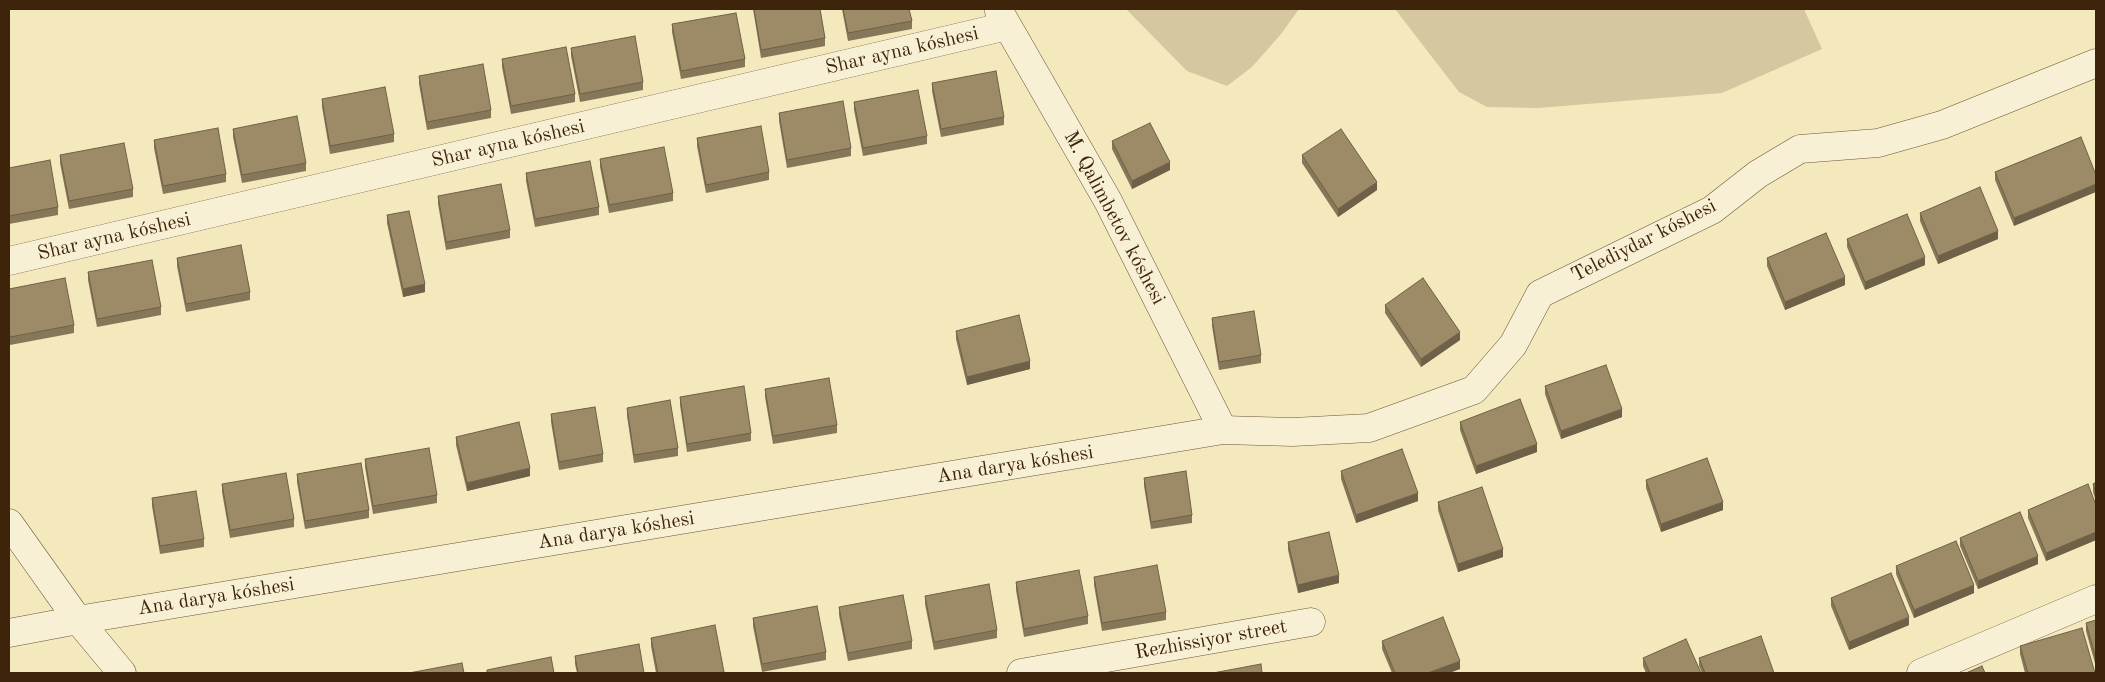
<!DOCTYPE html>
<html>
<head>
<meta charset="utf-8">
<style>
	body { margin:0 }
	#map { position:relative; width:2105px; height:682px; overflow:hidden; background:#f4e8bd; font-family:"Old Standard TT",serif }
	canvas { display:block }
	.frame { position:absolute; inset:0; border:10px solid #3e240a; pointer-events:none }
</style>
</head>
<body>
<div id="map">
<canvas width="2105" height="682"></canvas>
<div class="frame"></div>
</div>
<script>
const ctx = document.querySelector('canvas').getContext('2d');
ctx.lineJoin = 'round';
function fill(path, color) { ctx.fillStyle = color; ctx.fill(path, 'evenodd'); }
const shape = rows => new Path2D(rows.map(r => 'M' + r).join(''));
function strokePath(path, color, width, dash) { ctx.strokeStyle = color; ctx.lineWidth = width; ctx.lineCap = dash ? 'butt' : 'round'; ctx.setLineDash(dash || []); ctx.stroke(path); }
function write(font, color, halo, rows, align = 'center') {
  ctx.font = font + ' "Old Standard TT",serif'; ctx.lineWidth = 4; ctx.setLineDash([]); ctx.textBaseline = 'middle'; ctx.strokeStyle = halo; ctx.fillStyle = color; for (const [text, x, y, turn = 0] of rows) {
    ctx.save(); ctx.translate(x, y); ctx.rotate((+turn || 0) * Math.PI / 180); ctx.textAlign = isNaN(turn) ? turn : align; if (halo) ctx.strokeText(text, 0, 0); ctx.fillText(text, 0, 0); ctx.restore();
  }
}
fill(shape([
	[1126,9,1299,9,1281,34,1252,67,1227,86,1187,71],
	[1395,9,1804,9,1822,49,1722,93,1538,108,1487,107,1459,92]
]), '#d5c79f');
const minor = shape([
	[999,11,1108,201,1223,430],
	[9,261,1007,26],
	[9,523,78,620,122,673],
	[9,633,78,620,1223,430,1293,432,1369,428,1474,390,1513,345,1540,294,1712,210,1758,174,1800,149,1878,143,1942,125,2096,63],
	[1021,673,1311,622],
	[1921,673,2096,599]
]);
strokePath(minor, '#6c5537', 29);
strokePath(minor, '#f8f0d4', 28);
fill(shape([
	[753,9,820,9,825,38,825,46,761,58],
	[842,9,909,9,912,21,912,29,848,41],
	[672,24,745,59,745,67,681,79,672,32],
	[571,48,643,82,643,90,580,102,571,56],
	[502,59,575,94,575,102,511,114,502,67],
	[419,76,491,110,491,118,427,130,419,84],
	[932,83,1004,117,1004,125,941,137,932,91],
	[322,99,394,134,394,142,330,154,322,107],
	[854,102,927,136,927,144,863,156,854,110],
	[779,113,851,148,851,156,787,168,779,121],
	[233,129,306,163,306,171,242,183,233,137],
	[2081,137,2014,226,1995,180,1995,172],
	[697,138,769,172,769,180,706,193,697,146],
	[154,140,226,174,226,182,163,194,154,148],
	[1112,141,1170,170,1132,189,1112,149],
	[60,155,133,189,133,197,69,209,60,163],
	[1302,155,1377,190,1338,217,1302,163],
	[600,159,673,193,673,201,609,213,600,167],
	[9,168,58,207,58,215,9,224],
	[526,173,599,207,599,215,535,227,526,181],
	[438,196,510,230,510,238,446,250,438,204],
	[1920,213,1998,239,1938,264,1920,221],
	[387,215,425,292,403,297,387,223],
	[1847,239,1925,265,1865,290,1847,247],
	[177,258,250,292,250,300,186,312,177,266],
	[1767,258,1845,285,1785,310,1767,266],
	[88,272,161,307,161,315,97,327,88,280],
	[9,289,74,325,74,333,10,345,9,337],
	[1385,305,1460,340,1421,367,1385,313],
	[1212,318,1261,355,1261,363,1219,370,1212,326],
	[956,331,1030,369,967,385,956,339],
	[1545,386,1622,417,1561,439,1545,394],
	[765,389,837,425,837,433,773,444,765,397],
	[680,397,751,433,751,441,687,452,680,405],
	[627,408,678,448,678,456,634,463,627,416],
	[551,414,603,454,603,462,559,470,551,422],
	[1460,422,1537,452,1476,474,1460,430],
	[456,437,530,476,467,491,456,445],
	[365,459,437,495,437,503,373,514,365,467],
	[1341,471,1418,501,1356,523,1341,479],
	[297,474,369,510,369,518,305,529,297,482],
	[1144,478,1192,515,1192,523,1151,529,1144,486],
	[1646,480,1723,510,1661,532,1646,488],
	[2096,482,2096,501,2093,492,2093,484],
	[222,484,294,519,294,527,230,538,222,492],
	[152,498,204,539,204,547,160,554,152,506],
	[1438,502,1503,557,1458,572,1438,510],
	[2096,505,2096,540,2046,561,2028,518,2028,510],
	[1960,538,2038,564,1978,589,1960,546],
	[1288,542,1339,583,1298,593,1288,550],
	[1896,566,1974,593,1914,618,1896,574],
	[1094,577,1166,612,1166,620,1102,631,1094,585],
	[1016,582,1088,616,1088,624,1024,637,1016,590],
	[925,596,997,630,997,638,934,650,925,604],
	[1831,598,1909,625,1849,650,1831,606],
	[839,607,912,641,912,649,848,661,839,615],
	[753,618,826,652,826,660,762,672,753,626],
	[2096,620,2096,667,2086,631,2086,623],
	[651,638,724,672,724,673,656,673,651,646],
	[1382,641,1460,669,1449,673,1392,673,1382,649],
	[2020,646,2095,673,2025,673,2020,654],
	[575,656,644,673,577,673,575,664],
	[1643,658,1701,673,1646,673,1643,666],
	[1699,658,1774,673,1702,673,1699,666]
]), '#877759');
fill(shape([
	[1170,162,1170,170,1132,189,1132,181],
	[1377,182,1377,190,1338,217,1338,209],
	[2096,184,2096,192,2014,226,2014,218],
	[1998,231,1998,239,1938,264,1938,256],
	[1925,257,1925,265,1865,290,1865,282],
	[1845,277,1845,285,1785,310,1785,302],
	[425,284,425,292,403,297,403,289],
	[1460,332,1460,340,1421,367,1421,359],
	[1030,361,1030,369,967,385,967,377],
	[1622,409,1622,417,1561,439,1561,431],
	[1537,444,1537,452,1476,474,1476,466],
	[530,468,530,476,467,491,467,483],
	[1418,493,1418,501,1356,523,1356,515],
	[1723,502,1723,510,1661,532,1661,524],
	[2096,532,2096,540,2046,561,2046,553],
	[1503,549,1503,557,1458,572,1458,564],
	[2038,556,2038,564,1978,589,1978,581],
	[1339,575,1339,583,1298,593,1298,585],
	[1974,585,1974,593,1914,618,1914,610],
	[1909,617,1909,625,1849,650,1849,642],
	[1460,661,1460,669,1449,673,1428,673]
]), '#6e6148');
const building = shape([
	[754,9,820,9,825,38,761,50,754,9],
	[843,9,909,9,912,21,848,33,843,9],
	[736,13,745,59,681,71,672,24,736,13],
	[635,36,643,82,580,94,571,48,635,36],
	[566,47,575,94,511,106,502,59,566,47],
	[483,64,491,110,427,122,419,76,483,64],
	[996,71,1004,117,941,129,932,83,996,71],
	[385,87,394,134,330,146,322,99,385,87],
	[918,90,927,136,863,148,854,102,918,90],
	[843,101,851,148,787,160,779,113,843,101],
	[297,116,306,163,242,175,233,129,297,116],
	[1150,123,1170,162,1132,181,1112,141,1150,123],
	[761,126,769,172,706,185,697,138,761,126],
	[218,128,226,174,163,186,154,140,218,128],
	[1341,129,1377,182,1338,209,1302,155,1341,129],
	[2081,137,2096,175,2096,184,2014,218,1995,172,2081,137],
	[124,143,133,189,69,201,60,155,124,143],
	[664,147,673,193,609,205,600,159,664,147],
	[50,160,58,207,9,216,9,168,50,160],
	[590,161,599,207,535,219,526,173,590,161],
	[501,184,510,230,446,242,438,196,501,184],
	[1980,187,1998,231,1938,256,1920,213,1980,187],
	[409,211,425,284,403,289,387,215,409,211],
	[1907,214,1925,257,1865,282,1847,239,1907,214],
	[1826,233,1845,277,1785,302,1767,258,1826,233],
	[241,245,250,292,186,304,177,258,241,245],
	[152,260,161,307,97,319,88,272,152,260],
	[65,278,74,325,10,337,9,329,9,289,65,278],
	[1423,278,1460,332,1421,359,1385,305,1423,278],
	[1254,311,1261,355,1219,362,1212,318,1254,311],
	[1019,315,1030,361,967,377,956,331,1019,315],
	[1606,365,1622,409,1561,431,1545,386,1606,365],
	[829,378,837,425,773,436,765,389,829,378],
	[744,386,751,433,687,444,680,397,744,386],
	[1520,399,1537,444,1476,466,1460,422,1520,399],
	[670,400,678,448,634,455,627,408,670,400],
	[595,407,603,454,559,462,551,414,595,407],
	[519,422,530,468,467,483,456,437,519,422],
	[429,448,437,495,373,506,365,459,429,448],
	[1402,449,1418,493,1356,515,1341,471,1402,449],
	[1707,458,1723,502,1661,524,1646,480,1707,458],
	[361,463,369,510,305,521,297,474,361,463],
	[1186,471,1192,515,1151,522,1144,478,1186,471],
	[286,473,294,519,230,530,222,484,286,473],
	[2096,482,2096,493,2093,484,2096,482],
	[2088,484,2096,505,2096,532,2046,553,2028,510,2088,484],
	[1482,487,1503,549,1458,564,1438,502,1482,487],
	[196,491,204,539,160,546,152,498,196,491],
	[2020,512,2038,556,1978,581,1960,538,2020,512],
	[1329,532,1339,575,1298,585,1288,542,1329,532],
	[1956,541,1974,585,1914,610,1896,566,1956,541],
	[1157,565,1166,612,1102,623,1094,577,1157,565],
	[1079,570,1088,616,1024,629,1016,582,1079,570],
	[1891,573,1909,617,1849,642,1831,598,1891,573],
	[989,584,997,630,934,642,925,596,989,584],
	[903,595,912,641,848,653,839,607,903,595],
	[817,606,826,652,762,664,753,618,817,606],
	[1443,617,1460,661,1428,673,1395,673,1382,641,1443,617],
	[2096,620,2096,659,2086,623,2096,620],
	[715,625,724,672,716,673,658,673,651,638,715,625],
	[2082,628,2095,673,2028,673,2020,646,2082,628],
	[1761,636,1774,673,1705,673,1699,658,1761,636],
	[1686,639,1701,673,1650,673,1643,658,1686,639],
	[639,644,644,673,578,673,575,656,639,644],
	[551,657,554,673,487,673,487,670,551,657],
	[462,663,464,673,409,673,462,663],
	[1261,664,1262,673,1213,673,1261,664],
	[1982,666,1985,673,1966,673,1982,666]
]);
fill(building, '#9d8a67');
strokePath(building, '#6e6148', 1);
write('20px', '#3e240a', '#f8f0d4', [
	["Shar ayna kóshesi",902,51,-13],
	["Shar ayna kóshesi",508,144,-13],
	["M. Qalimbetov kóshesi",1114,218,62],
	["Shar ayna kóshesi",114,237,-13],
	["Telediydar kóshesi",1644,241,-27],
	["Ana darya kóshesi",1015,465,-9],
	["Ana darya kóshesi",616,531,-9],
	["Ana darya kóshesi",216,597,-9],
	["Rezhissiyor street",1211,640,-10]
]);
</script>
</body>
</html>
